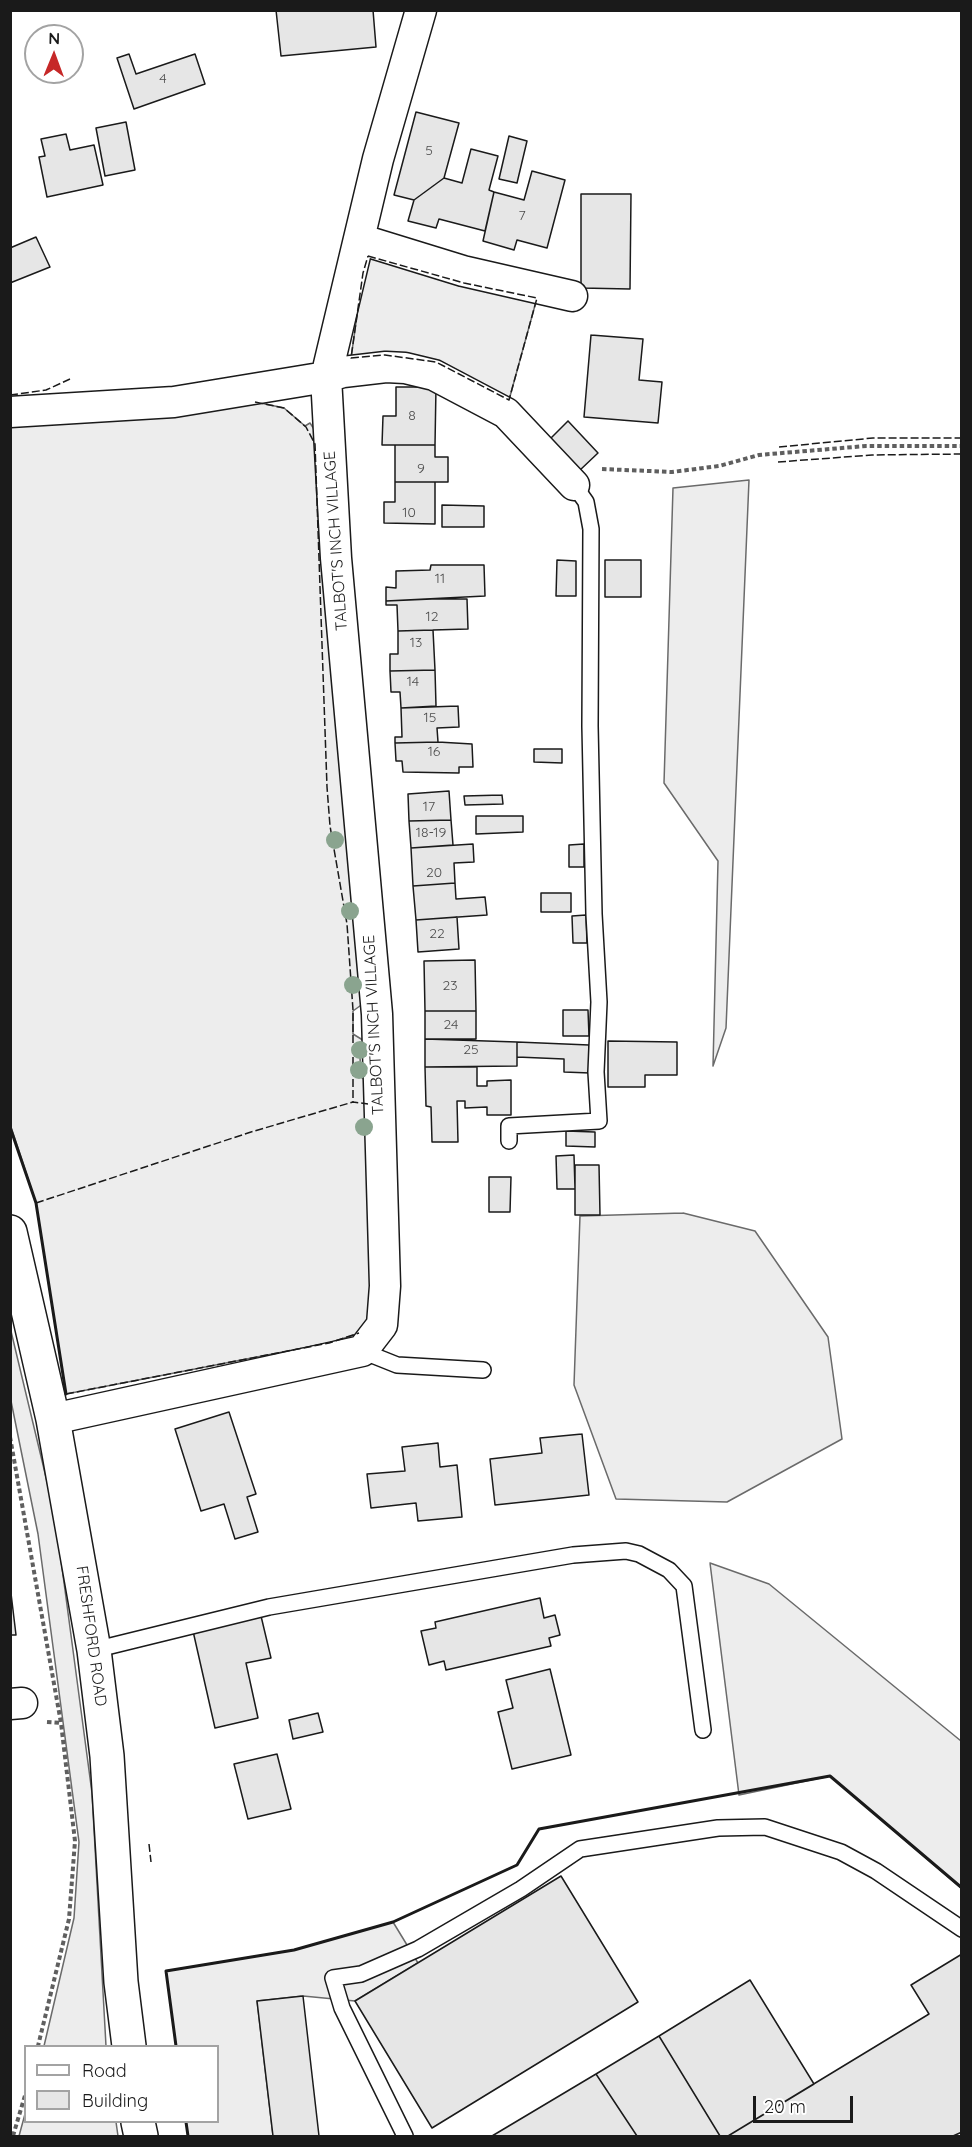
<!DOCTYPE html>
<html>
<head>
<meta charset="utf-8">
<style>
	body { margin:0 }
	#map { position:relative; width:972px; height:2147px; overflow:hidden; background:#fff; font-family:Quicksand,sans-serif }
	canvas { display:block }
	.frame { position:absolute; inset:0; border:12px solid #1a1a1a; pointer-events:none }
	.legend { position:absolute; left:24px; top:2045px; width:195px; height:78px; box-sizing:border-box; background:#fff; border:2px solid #a3a3a3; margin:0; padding:8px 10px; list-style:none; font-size:18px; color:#1a1a1a }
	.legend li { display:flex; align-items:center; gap:12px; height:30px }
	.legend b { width:30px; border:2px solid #a3a3a3 }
	.north { position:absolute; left:24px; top:24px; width:60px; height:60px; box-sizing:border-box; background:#fff; border:2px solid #a3a3a3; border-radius:50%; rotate:1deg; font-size:16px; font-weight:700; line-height:24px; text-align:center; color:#1a1a1a }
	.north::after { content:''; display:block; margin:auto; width:21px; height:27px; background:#c62828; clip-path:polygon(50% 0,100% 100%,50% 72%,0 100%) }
	.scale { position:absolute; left:753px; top:2096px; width:100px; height:27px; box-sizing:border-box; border:3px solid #1a1a1a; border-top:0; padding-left:8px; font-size:18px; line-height:21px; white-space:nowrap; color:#1a1a1a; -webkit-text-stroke:4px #fff; paint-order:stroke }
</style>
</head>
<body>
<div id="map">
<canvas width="972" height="2147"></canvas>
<div class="frame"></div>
<ul class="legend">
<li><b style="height:8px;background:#fff"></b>Road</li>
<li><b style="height:16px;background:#e6e6e6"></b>Building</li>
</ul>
<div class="north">N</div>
<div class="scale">20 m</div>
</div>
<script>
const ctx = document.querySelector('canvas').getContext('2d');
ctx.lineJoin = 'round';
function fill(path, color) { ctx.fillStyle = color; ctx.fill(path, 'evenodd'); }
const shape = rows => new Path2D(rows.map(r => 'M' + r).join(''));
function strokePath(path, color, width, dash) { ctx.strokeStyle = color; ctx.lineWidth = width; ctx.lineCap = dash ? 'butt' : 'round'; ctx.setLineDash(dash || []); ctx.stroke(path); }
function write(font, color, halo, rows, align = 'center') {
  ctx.font = font + ' Quicksand,sans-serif'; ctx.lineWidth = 4.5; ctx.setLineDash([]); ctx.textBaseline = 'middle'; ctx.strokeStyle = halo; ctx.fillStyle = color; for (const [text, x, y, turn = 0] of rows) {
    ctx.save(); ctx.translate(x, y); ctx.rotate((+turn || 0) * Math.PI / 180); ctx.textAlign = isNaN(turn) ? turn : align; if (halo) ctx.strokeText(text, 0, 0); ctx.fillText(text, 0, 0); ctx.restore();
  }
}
const built = shape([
	[368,256,537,298,509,400,351,358,363,273,368,256],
	[256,402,284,408,305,426,310,423,318,435,364,1003,353,1011,353,1034,366,1042,366,1055,360,1057,361,1077,368,1083,372,1293,368,1321,360,1333,329,1343,66,1394,36,1203,11,1127,10,422,256,402],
	[749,480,726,1028,713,1066,718,861,664,783,673,488,749,480],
	[683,1213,755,1231,828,1337,842,1439,727,1502,616,1499,574,1385,580,1216,683,1213],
	[10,1327,55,1515,92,1793,106,2046,44,2046,74,1918,79,1842,38,1534,11,1401,10,1327],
	[710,1563,769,1584,961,1741,961,1888,830,1776,739,1795,710,1563],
	[393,1922,418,1963,355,2001,303,1996,257,2001,273,2136,188,2136,186,2122,218,2122,218,2046,176,2046,166,1971,294,1950,393,1922],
	[25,2114,26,2122,116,2122,118,2136,19,2136,25,2114]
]);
fill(built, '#ededed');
strokePath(built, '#6a6a6a', 1.5);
const building = shape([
	[276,10,373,10,376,47,281,56,276,10],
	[129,54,136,74,195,54,205,84,134,109,117,58,129,54],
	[416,112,459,123,444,178,414,200,394,195,416,112],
	[126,122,135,170,105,176,96,128,126,122],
	[66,134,70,150,94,145,103,185,47,197,39,157,45,156,41,139,66,134],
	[509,136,527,141,517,183,499,179,509,136],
	[471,149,498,156,489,190,494,192,485,231,439,219,436,228,408,221,414,200,444,178,462,183,471,149],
	[532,171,565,180,547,248,517,240,514,250,483,241,494,192,524,200,532,171],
	[581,194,631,194,630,289,581,288,581,194],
	[36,237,50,267,10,283,10,248,36,237],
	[591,335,643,339,639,380,662,382,658,423,584,417,591,335],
	[396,387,436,387,435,445,382,445,383,416,396,416,396,387],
	[568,421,598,453,579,471,549,440,568,421],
	[395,445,435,445,435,457,448,457,448,482,395,482,395,445],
	[395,482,435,482,435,524,384,523,384,502,395,502,395,482],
	[442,505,484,506,484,527,442,527,442,505],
	[557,560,576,561,576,596,556,596,557,560],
	[605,560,641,560,641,597,605,597,605,560],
	[431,565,484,565,485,596,386,601,386,587,396,588,396,571,430,570,431,565],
	[432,599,467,599,468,629,398,631,397,605,386,605,386,601,432,599],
	[433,630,435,670,390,671,390,654,398,654,398,631,433,630],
	[435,670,436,706,401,708,400,692,391,692,390,671,435,670],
	[458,706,459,727,437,728,438,742,395,743,395,737,402,737,401,708,458,706],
	[438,742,472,744,473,767,459,767,459,773,403,772,402,761,396,761,395,743,438,742],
	[534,749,562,749,562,763,534,762,534,749],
	[449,791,451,820,409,821,408,794,449,791],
	[502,795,503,804,465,805,464,796,502,795],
	[476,816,523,816,523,832,476,834,476,816],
	[451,820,453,845,411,848,409,821,451,820],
	[473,844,474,862,454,863,455,883,413,886,411,848,473,844],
	[584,844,584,867,569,867,569,845,584,844],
	[455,883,456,899,485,897,487,915,416,920,413,886,455,883],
	[541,893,571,893,571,912,541,912,541,893],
	[586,915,587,943,573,943,572,916,586,915],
	[457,917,459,949,418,952,416,920,457,917],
	[475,960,476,1011,425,1011,424,961,475,960],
	[563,1010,588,1010,589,1036,563,1036,563,1010],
	[425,1011,476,1011,476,1039,425,1039,425,1011],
	[425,1039,517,1042,517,1066,425,1067,425,1039],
	[608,1041,677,1042,677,1075,645,1075,645,1087,608,1087,608,1041],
	[517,1042,589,1045,590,1073,564,1072,564,1059,517,1057,517,1042],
	[425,1067,477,1067,477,1086,487,1086,487,1081,511,1080,511,1115,487,1115,487,1107,465,1108,465,1101,457,1101,458,1142,432,1142,431,1107,426,1106,425,1067],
	[566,1131,595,1132,595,1147,566,1146,566,1131],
	[574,1155,575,1189,557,1189,556,1156,574,1155],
	[575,1165,599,1165,600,1215,575,1215,575,1165],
	[489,1177,511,1177,510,1212,489,1212,489,1177],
	[229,1412,256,1494,247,1497,258,1532,235,1539,224,1504,201,1511,175,1429,229,1412],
	[582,1434,589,1495,495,1505,490,1459,542,1453,540,1438,582,1434],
	[438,1443,440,1467,457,1465,462,1517,418,1521,416,1503,371,1508,367,1474,405,1471,402,1447,438,1443],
	[10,1585,16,1635,10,1635,10,1585],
	[540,1598,544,1618,555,1615,560,1635,549,1638,551,1646,446,1670,444,1661,429,1665,421,1631,436,1628,435,1622,540,1598],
	[261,1616,271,1658,246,1663,258,1718,215,1728,193,1631,261,1616],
	[550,1669,571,1755,512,1769,498,1712,513,1708,506,1680,550,1669],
	[318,1713,323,1732,293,1739,289,1720,318,1713],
	[277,1754,291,1809,248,1819,234,1764,277,1754],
	[561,1876,638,2002,432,2128,355,2001,561,1876],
	[962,1954,962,2132,953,2136,728,2136,929,2014,911,1985,962,1954],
	[750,1980,814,2084,728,2136,720,2136,659,2036,750,1980],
	[303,1996,319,2136,273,2136,257,2001,303,1996],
	[659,2036,720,2136,637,2136,596,2074,659,2036],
	[596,2074,637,2136,492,2136,596,2074]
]);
fill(building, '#e6e6e6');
strokePath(building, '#1a1a1a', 1.5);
const lane = shape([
	[509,1141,509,1126,599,1121,596,1072,599,1002,594,914,590,726,591,529,586,502,574,485],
	[362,1351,397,1365,483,1370],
	[94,1650,269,1607,573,1555,626,1551,639,1554,669,1570,684,1586,703,1730],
	[405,2136,342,2008,333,1978,361,1974,418,1949,521,1889,580,1849,718,1828,765,1827,841,1852,876,1871,962,1929]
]);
const street = shape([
	[359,239,463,271,572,296],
	[326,377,378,159,421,10],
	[326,377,343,372,386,367,405,368,434,375,506,413,574,485],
	[10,412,174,402,326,377,336,558,377,1014,385,1286,382,1325,362,1351,53,1419],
	[10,1704,22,1703]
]);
const secondary = shape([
	[10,1232,53,1419,94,1650,107,1756,121,1982,129,2046],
	[138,2122,141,2136]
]);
strokePath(lane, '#1a1a1a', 18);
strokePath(street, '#1a1a1a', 33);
strokePath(secondary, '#1a1a1a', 36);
strokePath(shape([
	[602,469,672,472,719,466,759,455,866,446,962,446],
	[10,1437,61,1723,75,1841,69,1919,38,2046],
	[47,1722,61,1723],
	[13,2136,26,2092]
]), '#5f5f5f', 4, [4.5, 3]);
strokePath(lane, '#fff', 15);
strokePath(street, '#fff', 30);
strokePath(secondary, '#fff', 33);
strokePath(shape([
	[368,256,464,283,537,298,509,400,436,362,385,355,351,358,363,273,368,256],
	[10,395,46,390,70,379],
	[255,402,284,408,306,427,315,444,327,787,330,826,347,924,353,1010,353,1102],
	[779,447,873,438,962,438],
	[778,462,872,455,962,454],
	[36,1203,251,1132,353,1102,368,1104],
	[66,1394,329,1343,359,1333],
	[149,1844,151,1862]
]), '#1a1a1a', 1.5, [8, 3]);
strokePath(shape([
	[10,1127,36,1203,66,1394],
	[176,2046,166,1971,294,1950,393,1922,517,1865,539,1829,830,1776,962,1888],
	[186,2122,188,2136]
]), '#1a1a1a', 3);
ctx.fillStyle = '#8aa48f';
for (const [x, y] of [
	[335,840],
	[350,911],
	[353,985],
	[360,1050],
	[359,1070],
	[364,1127]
]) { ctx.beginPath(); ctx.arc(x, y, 9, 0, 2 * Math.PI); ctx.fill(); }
write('14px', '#4d4d4d', null, [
	["4",163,79],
	["5",429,151],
	["7",522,216],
	["8",412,416],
	["9",421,469],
	["10",409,513],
	["11",440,579],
	["12",432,617],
	["13",416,643],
	["14",413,682],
	["15",430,718],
	["16",434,752],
	["17",429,807],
	["18-19",431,833],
	["20",434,873],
	["22",437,934],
	["23",450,986],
	["24",451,1025],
	["25",471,1050]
]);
write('16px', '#1a1a1a', '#fff', [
	["TALBOT'S INCH VILLAGE",336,541,-94],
	["TALBOT'S INCH VILLAGE",374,1025,-93],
	["FRESHFORD ROAD",91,1636,82]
]);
</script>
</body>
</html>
